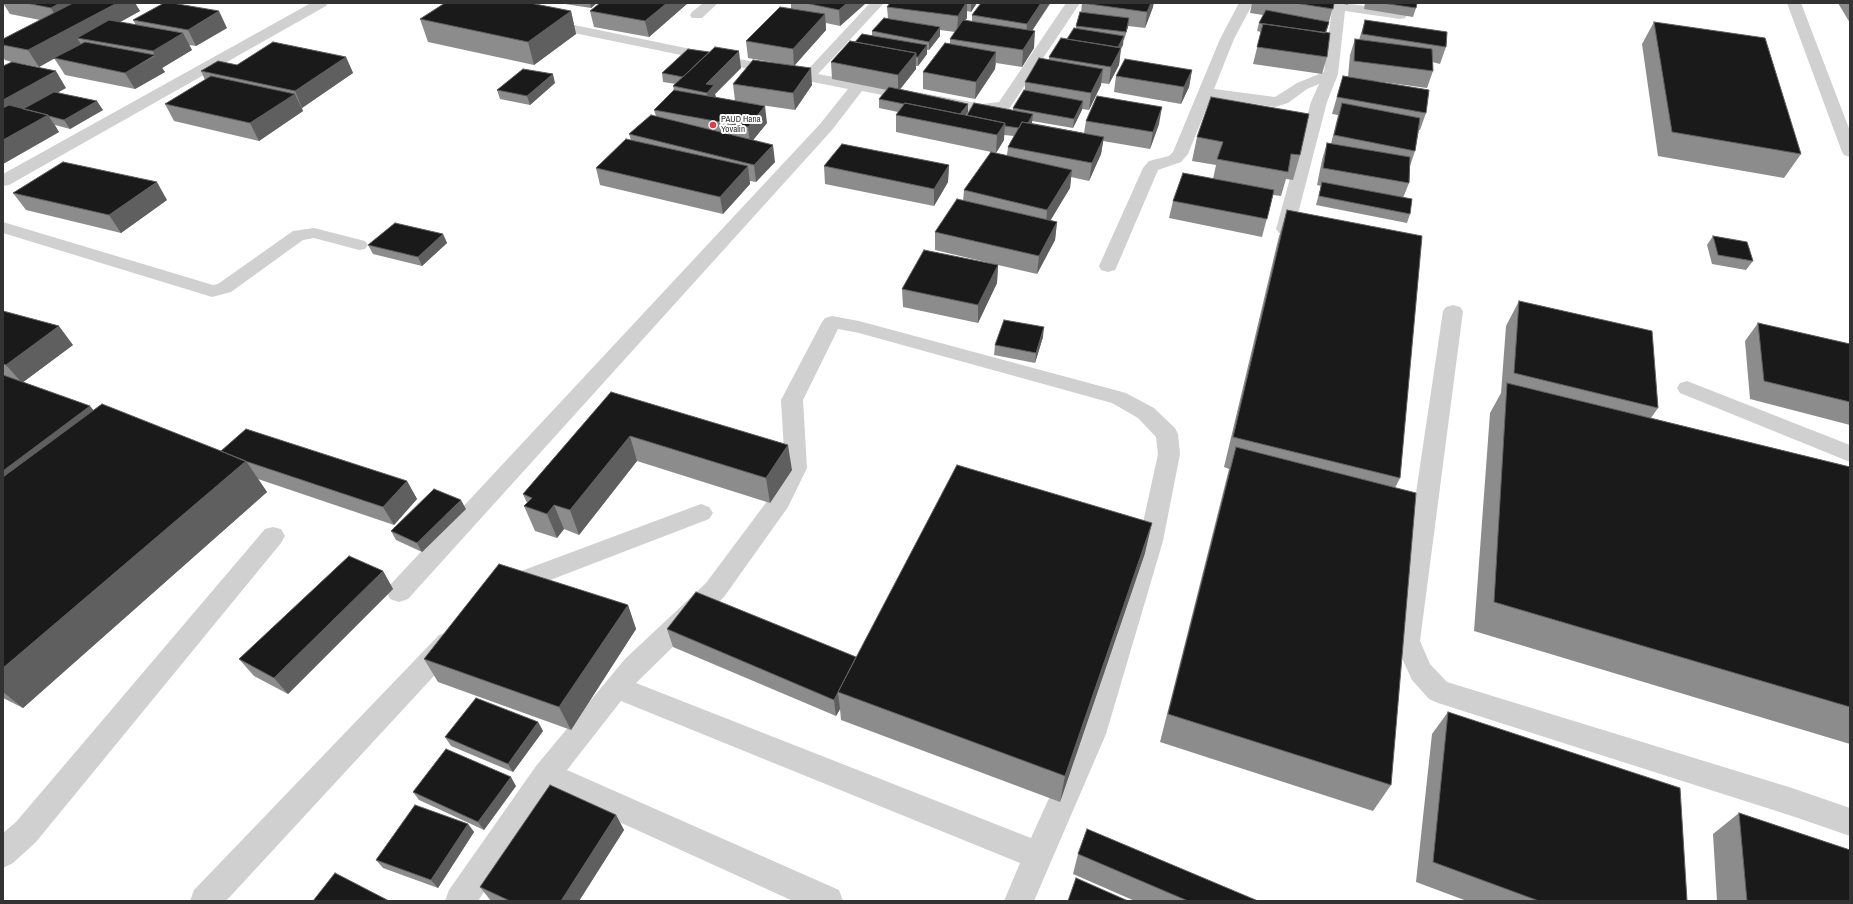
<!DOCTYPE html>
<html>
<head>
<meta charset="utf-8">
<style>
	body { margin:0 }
	#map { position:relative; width:1853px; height:904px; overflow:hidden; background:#fff; font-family:"Archivo Narrow",sans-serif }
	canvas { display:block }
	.frame { position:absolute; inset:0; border:4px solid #333; pointer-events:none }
</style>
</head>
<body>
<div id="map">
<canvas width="1853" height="904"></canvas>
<div class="frame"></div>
</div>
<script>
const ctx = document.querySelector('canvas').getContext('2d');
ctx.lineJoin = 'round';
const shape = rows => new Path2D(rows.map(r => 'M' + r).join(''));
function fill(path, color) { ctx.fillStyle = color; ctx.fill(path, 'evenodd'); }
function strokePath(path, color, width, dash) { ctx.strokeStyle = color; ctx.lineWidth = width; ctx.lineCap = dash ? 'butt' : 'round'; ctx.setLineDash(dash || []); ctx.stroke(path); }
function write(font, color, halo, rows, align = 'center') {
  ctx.font = font + ' "Archivo Narrow",sans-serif'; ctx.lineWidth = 4; ctx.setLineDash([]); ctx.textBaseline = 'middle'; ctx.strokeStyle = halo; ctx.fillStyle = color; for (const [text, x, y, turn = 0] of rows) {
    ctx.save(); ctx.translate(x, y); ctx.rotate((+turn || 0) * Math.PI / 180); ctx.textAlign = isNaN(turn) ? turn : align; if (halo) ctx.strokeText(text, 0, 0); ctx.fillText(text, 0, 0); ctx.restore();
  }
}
fill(shape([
	[3,222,213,285,218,284,293,231,314,228,365,241,368,245,365,249,359,250,314,238,303,240,231,292,212,297,3,233,3,222],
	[1453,305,1460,307,1463,311,1420,641,1430,664,1447,682,1792,788,1850,808,1850,836,1792,816,1438,703,1429,699,1412,680,1394,641,1443,311,1446,307,1453,305],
	[832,316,859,321,1126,393,1154,408,1175,428,1178,434,1180,454,1163,541,1106,734,1034,901,1004,901,1020,863,621,701,567,770,839,890,843,901,793,901,551,791,478,901,445,901,449,890,536,766,625,659,706,583,771,496,785,468,781,400,822,322,825,318,832,316],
	[838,329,859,333,1112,403,1138,418,1156,437,1158,454,1139,541,1078,734,1031,838,636,683,724,597,788,507,807,468,803,400,838,329],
	[1687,381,1850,445,1850,462,1680,393,1677,388,1680,383,1687,381],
	[701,504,709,507,713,513,709,519,506,597,497,594,494,587,497,580,701,504],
	[273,527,281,529,285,536,281,543,36,842,13,863,3,868,3,833,16,822,265,529,273,527],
	[448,632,457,635,461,643,457,651,226,901,190,901,194,890,439,635,448,632]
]), '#d0d0d0');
fill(shape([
	[311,3,328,3,326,6,9,185,3,186,3,174,311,3],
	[703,3,718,3,702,18,692,18,690,15,692,12,703,3],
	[870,3,884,3,818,74,982,104,999,102,1066,3,1080,3,1009,109,982,114,862,91,832,130,408,599,399,602,390,599,387,592,390,585,820,124,848,89,803,80,801,77,870,3],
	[1239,3,1253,3,1234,39,1214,89,1275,97,1297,83,1324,72,1332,9,1311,6,1309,3,1344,3,1400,11,1405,12,1407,15,1405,18,1400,19,1345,11,1338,74,1327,102,1294,229,1291,233,1285,234,1279,233,1276,229,1311,102,1319,84,1307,89,1288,103,1275,107,1211,97,1188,154,1181,162,1158,170,1117,266,1115,270,1108,272,1101,270,1099,266,1143,168,1149,161,1169,156,1173,152,1220,39,1239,3],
	[1787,3,1801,3,1850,131,1850,157,1844,155,1842,152,1787,3],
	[545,19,778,67,783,68,785,71,783,74,778,75,540,26,538,23,540,20,545,19]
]), '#d0d0d0');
fill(shape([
	[3,3,135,3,140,11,120,22,136,25,133,20,227,28,196,46,189,45,192,50,162,68,165,72,135,89,65,75,54,58,39,67,18,63,66,88,58,92,103,110,70,129,55,125,59,132,3,164,3,66,12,62,5,60,3,57,3,39,40,20,10,14],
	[565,3,597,3,591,8,565,4],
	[688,3,649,37,594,27,590,11],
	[791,3,866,3,840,26,826,23,826,30,794,66,748,58,746,41,791,9],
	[890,3,977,3,971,12,967,11,967,18,965,20,972,21,972,15,1050,4,1032,31,1034,48,1022,67,996,63,995,69,975,99,923,89,923,72,950,44,950,39,955,32,940,30,940,36,929,50,927,50,927,54,918,66,916,66,916,69,900,89,968,104,968,112,966,115,1013,111,1013,108,1025,91,1025,82,1049,60,1049,57,1067,39,1076,28,1076,26,1081,13,1082,3,1153,7,1145,28,1128,26,1124,40,1123,40,1123,45,1121,48,1119,65,1109,84,1101,83,1101,85,1089,110,1082,109,1073,128,1032,121,1032,123,1084,133,1086,121,1159,124,1150,149,1103,141,1101,154,1089,181,1071,177,1070,188,1050,220,1057,222,1055,240,1037,274,998,265,997,283,978,323,903,307,902,289,994,264,935,250,935,232,963,201,964,190,1007,155,1008,147,1014,136,1004,135,1004,140,996,153,896,132,896,115,898,112,879,108,879,99,887,90,832,79,831,62,855,42,872,35,872,31,888,18,887,7],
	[1252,3,1334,3,1326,33,1327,57,1322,74,1253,64,1261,32,1257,31,1259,23,1263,15,1250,13],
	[1339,3,1348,3,1348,5],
	[1365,3,1417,3,1416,8,1413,17,1364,9],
	[1838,3,1850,3,1850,23],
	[571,11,576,34,534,65,428,42,420,19],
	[1365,20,1446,47,1440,64,1432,62,1433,71,1427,88,1375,81,1426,113,1420,130,1419,130,1415,151,1410,166,1409,183,1403,198,1410,214,1407,223,1316,205,1321,186,1317,185,1322,160,1327,143,1331,144,1338,115,1332,114,1343,76,1348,77,1350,55,1355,39,1359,40],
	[1654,22,1801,154,1784,178,1658,156,1642,44],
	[346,57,353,73,302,108,303,111,259,141,174,121,165,104,205,80,201,71,237,65],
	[741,68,715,94,716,97,735,101,733,84,812,85,795,110,747,103,767,123,753,140,775,162,756,182,750,181,750,184,723,214,600,185,596,168,631,140,629,134,656,116,654,110,674,90,673,86,676,84,663,82,662,73],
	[1192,70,1189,87,1181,104,1114,92,1116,76],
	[555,83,530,105,500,99,497,90],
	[1197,137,1300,155,1293,180,1286,179,1281,196,1273,195,1262,237,1169,218,1173,201,1213,179,1216,165,1192,161],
	[949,165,948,182,934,206,825,184,824,166],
	[13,193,167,200,121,233,26,210],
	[1287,210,1400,478,1395,488,1391,785,1373,811,1160,742,1229,469,1224,467,1278,240],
	[443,234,447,243,422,266,373,254,368,245],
	[1713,236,1753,261,1746,270,1712,264,1707,245],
	[1519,301,1658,408,1651,418,1850,467,1850,744,1474,631,1490,413,1501,393,1506,326],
	[3,311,73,345,23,382,90,406,94,411,221,451,407,481,417,499,394,525,258,479,267,492,23,708,3,698],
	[1758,323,1850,344,1850,425,1750,399,1745,341],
	[1043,337,1035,363,994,355,995,345],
	[611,392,792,470,770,503,637,461,579,535,564,529,557,538,535,531,524,506,527,503,523,494],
	[466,509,422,552,396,540,391,531],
	[1145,553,1060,802,841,720,840,709,836,716,673,647,667,629,856,657],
	[383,571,393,589,288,694,254,676,239,659],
	[628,605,636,629,571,730,438,682,424,659],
	[1448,712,1687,901,1467,901,1416,882,1432,734],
	[538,722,543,731,513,772,451,746,445,737],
	[516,786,484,830,419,800,413,792],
	[1739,813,1850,901,1717,901,1713,834],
	[616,815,624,830,579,901,491,901,480,887],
	[468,824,474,832,438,888,383,868,376,860],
	[1078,854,1258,901,1135,901,1073,874]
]), '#8c8c8c');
fill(shape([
	[60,3,100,3,60,24,51,8],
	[117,3,135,3,140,11,88,40,77,38,81,44,39,67,28,50],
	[590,3,597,3,591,8],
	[667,3,688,3,649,37,645,21],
	[847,3,866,3,840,26,839,10],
	[966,3,967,3,967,18,957,33,958,16],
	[971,3,977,3,971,12],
	[1041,3,1050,3,1026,40,1027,24],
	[1151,3,1154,3,1153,7,1145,28,1147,12],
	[219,11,227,28,196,46,188,30],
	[571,11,576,34,534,65,528,42],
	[825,14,826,30,794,66,793,49],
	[1129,18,1128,27,1124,40,1126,32],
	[1329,22,1327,30,1321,44,1324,35],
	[940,27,940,36,929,50,929,42],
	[1035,31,1034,48,1022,67,1023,50],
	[183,33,192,50,162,68,165,72,135,89,125,73,155,56,153,51],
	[1124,36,1123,45,1114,61,1115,52],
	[927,45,927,54,918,66,918,57],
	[1121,48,1119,65,1109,84,1111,67],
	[739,51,741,68,715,94,717,102,709,110,707,93,706,84],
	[996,52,995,69,975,99,976,82],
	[916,53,916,69,898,92,898,75],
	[346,57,353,73,302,108,295,91],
	[811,68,812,85,795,110,793,93],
	[1103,69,1101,85,1089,110,1091,93],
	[1192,70,1189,87,1181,104,1184,87],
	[56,71,66,88,3,123,3,100],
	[553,74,555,83,530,105,527,96],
	[295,94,303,111,259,141,250,123],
	[97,101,103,110,70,129,64,120],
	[1083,101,1082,110,1073,128,1074,119],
	[968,104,968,112,959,125,959,116],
	[765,106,767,123,750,144,748,127],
	[1162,107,1159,124,1150,149,1153,132],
	[1033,114,1032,123,1023,138,1024,129],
	[48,115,59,132,3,164,3,140],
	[1005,123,1004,140,996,153,997,135],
	[1104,137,1101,154,1089,181,1092,163],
	[773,145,775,162,756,182,754,165],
	[949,165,948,182,934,206,934,189],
	[748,166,750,184,723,214,720,197],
	[1072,170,1070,188,1046,228,1047,210],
	[157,182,167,200,121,233,109,215],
	[1057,222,1055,240,1037,274,1039,256],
	[443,234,447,243,422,266,418,257],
	[998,265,997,283,978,323,978,305],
	[59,326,73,345,22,383,6,365],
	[1044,327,1043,337,1035,363,1036,353],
	[90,406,110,431,3,515,3,471],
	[630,436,637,461,579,535,570,510],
	[788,445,792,470,770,503,766,478],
	[246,461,267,492,23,708,3,692,3,668],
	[407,481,417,499,394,525,383,507],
	[461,500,466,509,422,552,417,543],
	[554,505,564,529,557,538,547,514],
	[1152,523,1145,553,1060,802,1065,776],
	[383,571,393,589,288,694,274,678],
	[628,605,636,629,571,730,559,707],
	[838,693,840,709,836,716,834,700],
	[538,722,543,731,513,772,508,764],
	[511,777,516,786,484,830,478,822],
	[616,815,624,830,579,901,561,901],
	[468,824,474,832,438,888,431,880]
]), '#5f5f5f');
const building = shape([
	[26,3,60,3,51,8,26,3],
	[73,3,117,3,28,50,3,45,3,39,73,3],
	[164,3,172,3,219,11,188,30,133,20,164,3],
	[445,3,530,3,571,11,528,42,420,19,445,3],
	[600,3,667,3,645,21,590,11,600,3],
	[805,3,847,3,839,10,805,3],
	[890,3,966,3,958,16,887,7,890,3],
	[981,3,1041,3,1027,24,972,15,981,3],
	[1082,3,1151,3,1147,12,1082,3],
	[1295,3,1334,3,1333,9,1295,3],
	[1382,3,1417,3,1416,8,1382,3],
	[780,7,825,14,793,49,746,41,780,7],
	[1266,10,1329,22,1325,33,1273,25,1259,23,1266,10],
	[1080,12,1129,18,1126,32,1076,26,1080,12],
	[884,18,940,27,929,42,872,31,884,18],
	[109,20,183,33,153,51,77,38,109,20],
	[963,20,1035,31,1023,50,950,39,963,20],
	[1365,20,1447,32,1446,47,1362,34,1365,20],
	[1654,22,1765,38,1801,154,1672,132,1654,22],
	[1263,24,1330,33,1327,57,1257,47,1263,24],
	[1074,28,1124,36,1118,47,1067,39,1074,28],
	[862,34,927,45,918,57,916,57,916,53,855,42,862,34],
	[1061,38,1121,48,1111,67,1049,57,1061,38],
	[1355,39,1432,49,1433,71,1354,61,1355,39],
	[850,41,916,53,898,75,831,62,850,41],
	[85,42,155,55,125,73,54,58,85,42],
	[273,42,346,57,295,91,201,71,218,61,237,65,273,42],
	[945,43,996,52,976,82,923,72,945,43],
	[715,47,739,51,706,84,714,85,707,93,673,86,715,47],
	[688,49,709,52,683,77,662,73,688,49],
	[1039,58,1103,69,1091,93,1025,82,1039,58],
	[1125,59,1192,70,1184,87,1116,76,1125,59],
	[753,60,811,68,793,93,733,84,753,60],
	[12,62,56,71,3,100,3,66,12,62],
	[523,69,553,74,527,96,497,90,523,69],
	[211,76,295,94,250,123,165,104,211,76],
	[1343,76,1429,90,1426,113,1337,97,1343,76],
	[889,87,968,104,960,114,905,103,904,104,879,99,889,87],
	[674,90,765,106,748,127,654,110,674,90],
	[1024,90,1083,101,1074,119,1013,108,1024,90],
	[54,92,97,101,64,120,49,116,48,115,23,109,54,92],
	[1097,96,1162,107,1153,132,1086,121,1097,96],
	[1211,97,1309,114,1300,155,1291,154,1288,172,1217,159,1223,142,1197,137,1211,97],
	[905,103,1005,123,997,135,896,115,905,103],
	[974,103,1033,114,1028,123,1022,122,1019,128,1005,126,1005,123,967,115,974,103],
	[1342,103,1420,118,1415,151,1334,135,1342,103],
	[9,105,48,115,3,140,3,108,9,105],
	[651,115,773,145,754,165,629,134,651,115],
	[1022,122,1104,137,1092,163,1008,147,1022,122],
	[626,139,748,166,720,197,596,168,626,139],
	[1327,143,1410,157,1409,183,1323,168,1327,143],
	[842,144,949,165,934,189,824,166,842,144],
	[991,152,1072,170,1047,210,964,190,991,152],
	[63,162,157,182,109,215,13,193,63,162],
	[1183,173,1274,190,1267,219,1173,201,1183,173],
	[1322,182,1412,199,1410,214,1319,196,1322,182],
	[957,199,1057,222,1039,256,935,232,957,199],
	[1287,210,1422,236,1400,478,1233,437,1287,210],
	[395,223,443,234,418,257,368,245,395,223],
	[1713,236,1747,242,1753,261,1718,255,1713,236],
	[924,250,998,265,978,305,902,289,924,250],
	[1519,301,1652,331,1658,408,1514,373,1519,301],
	[3,311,59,326,6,365,3,364,3,311],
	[1004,320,1044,327,1036,353,995,345,1004,320],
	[1758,323,1850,344,1850,402,1764,381,1758,323],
	[3,375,90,406,3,471,3,375],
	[1507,383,1850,467,1850,707,1494,602,1507,383],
	[611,392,788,445,766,478,630,436,570,510,554,505,547,514,524,506,532,498,523,494,611,392],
	[102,404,246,461,3,668,3,477,102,404],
	[246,429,407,481,383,507,242,460,221,451,246,429],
	[1236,447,1416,493,1391,785,1168,714,1236,447],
	[957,465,1152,523,1065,776,838,692,957,465],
	[434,489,461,500,417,543,391,531,434,489],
	[349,556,383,571,274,678,239,659,349,556],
	[499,564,628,605,559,707,424,659,499,564],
	[696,592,856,657,834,700,667,629,696,592],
	[476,698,538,722,508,764,445,737,476,698],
	[1448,712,1680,788,1687,901,1539,901,1433,862,1448,712],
	[446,749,511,777,478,822,413,792,446,749],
	[550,785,616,815,561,901,510,901,480,887,550,785],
	[415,805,468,824,431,880,376,860,415,805],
	[1739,813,1850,850,1850,901,1747,901,1739,813],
	[1087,829,1258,901,1188,901,1078,854,1087,829],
	[335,873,389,901,313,901,335,873],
	[1076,878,1128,901,1068,901,1076,878]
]);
fill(building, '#1a1a1a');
strokePath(building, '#5f5f5f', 1);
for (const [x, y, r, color] of [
	[713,125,4,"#e63946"]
]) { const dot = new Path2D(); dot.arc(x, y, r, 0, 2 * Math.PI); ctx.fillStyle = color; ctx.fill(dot); strokePath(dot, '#fff', 1.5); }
write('9px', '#333', '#fff', [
	["PAUD Hana",721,120],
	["Yovalin",721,130]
], 'left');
</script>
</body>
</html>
